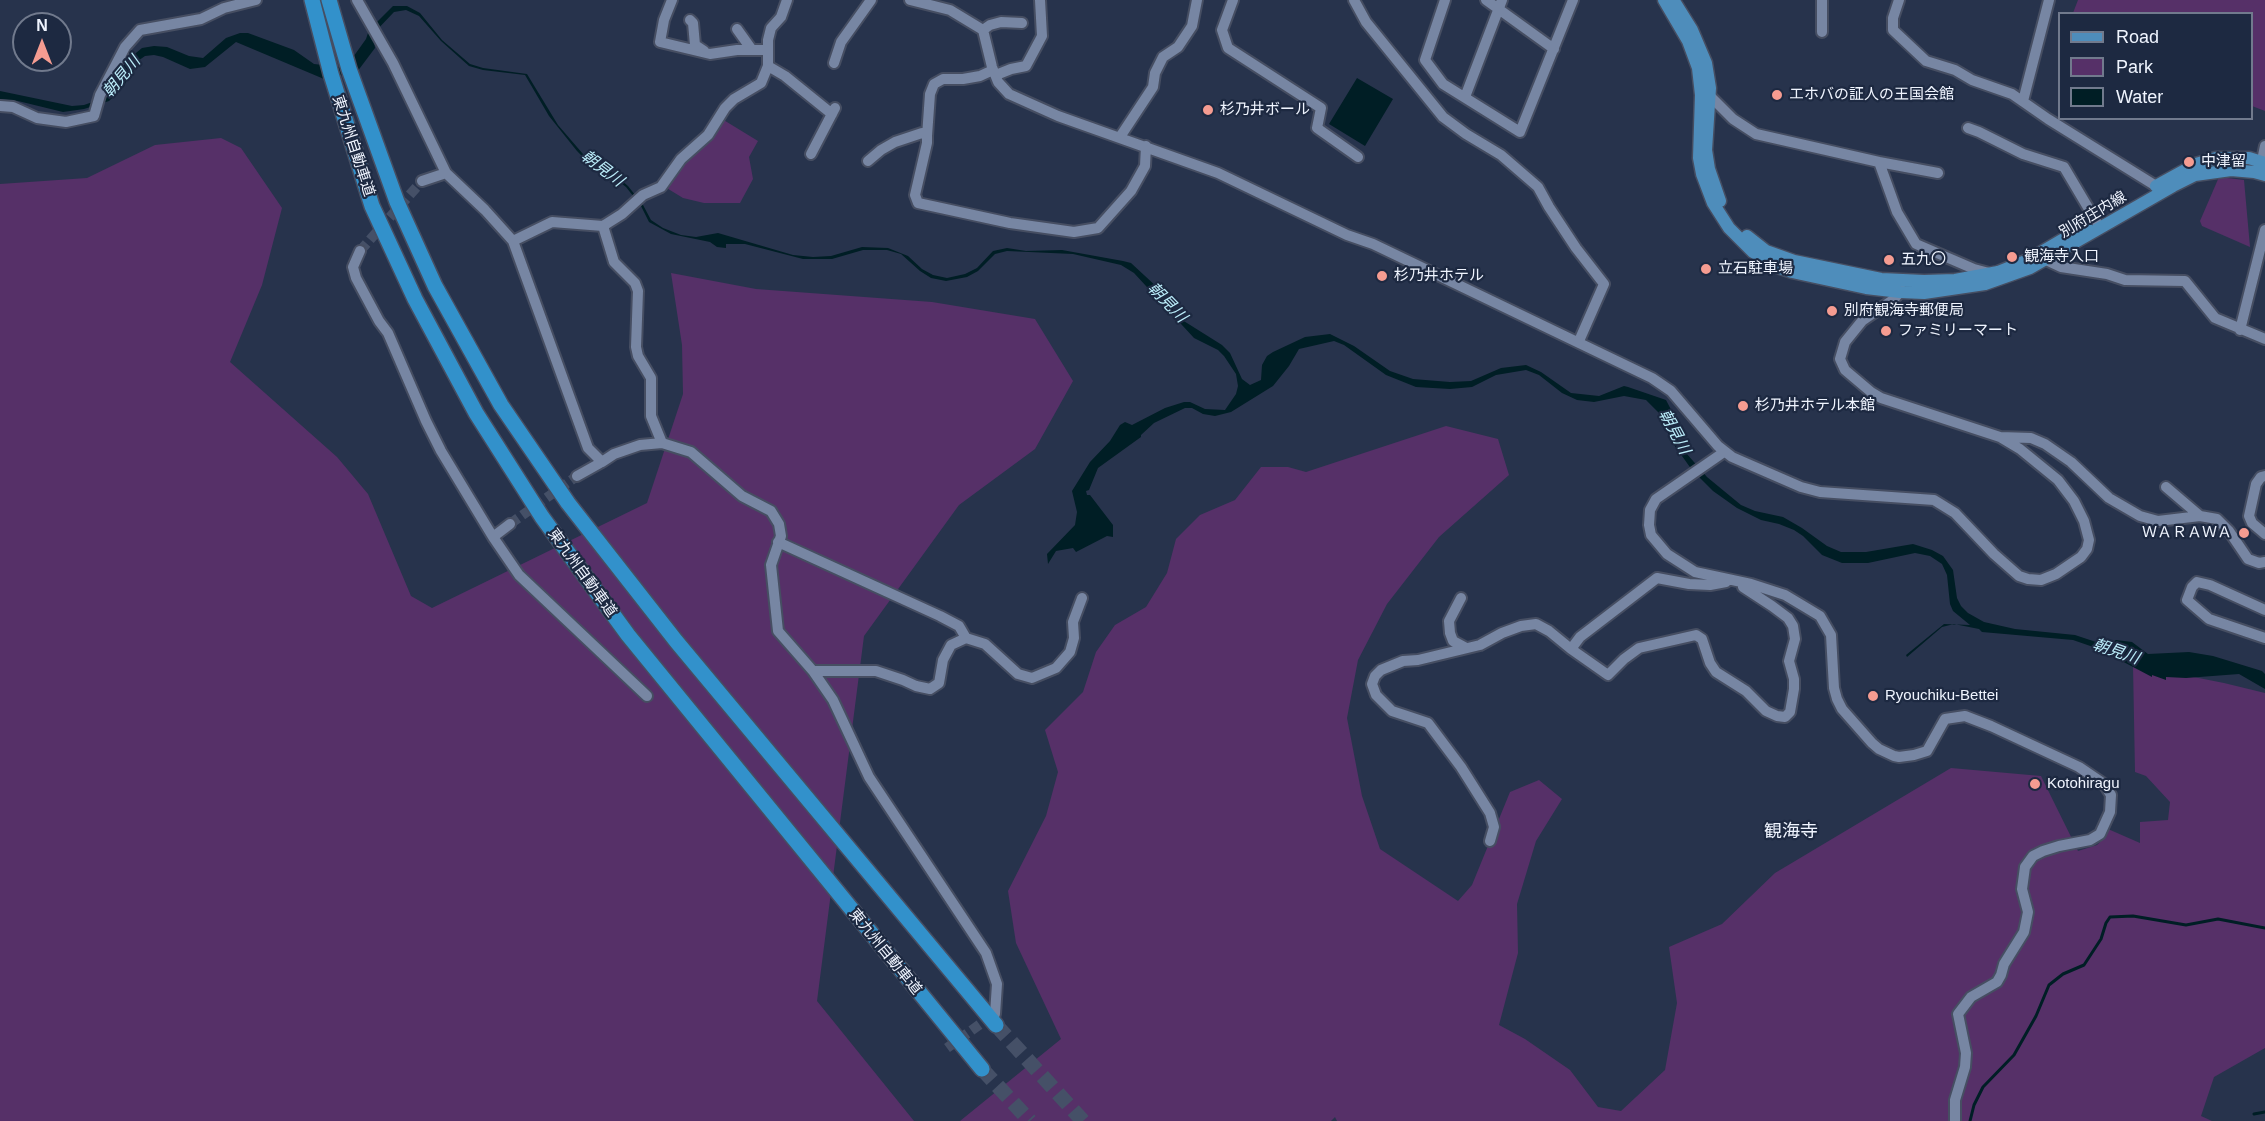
<!DOCTYPE html>
<html>
<head>
<meta charset="utf-8">
<style>
	body { margin:0 }
	#map { position:relative; width:2265px; height:1121px; overflow:hidden; background:#27334c; font-family:Arial,sans-serif }
	canvas { display:block }
	.legend { position:absolute; left:2058px; top:12px; width:195px; height:108px; box-sizing:border-box; background:#1d2941; border:2px solid #717a8d; margin:0; padding:8px 10px; list-style:none; font-size:18px; color:#eff4fe }
	.legend li { display:flex; align-items:center; gap:12px; height:30px }
	.legend b { width:30px; border:2px solid #717a8d }
	.north { position:absolute; left:12px; top:12px; width:60px; height:60px; box-sizing:border-box; background:#1d2941; border:2px solid #717a8d; border-radius:50%; rotate:0deg; font-size:16px; font-weight:700; line-height:24px; text-align:center; color:#eff4fe }
	.north::after { content:''; display:block; margin:auto; width:21px; height:27px; background:#f59c91; clip-path:polygon(50% 0,100% 100%,50% 72%,0 100%) }
</style>
</head>
<body>
<div id="map">
<canvas width="2265" height="1121"></canvas>
<ul class="legend">
<li><b style="height:8px;background:#4e8dbb"></b>Road</li>
<li><b style="height:16px;background:#563068"></b>Park</li>
<li><b style="height:16px;background:#001e25"></b>Water</li>
</ul>
<div class="north">N</div>
</div>
<script>
const ctx = document.querySelector('canvas').getContext('2d');
ctx.lineJoin = 'round';
function fill(path, color) { ctx.fillStyle = color; ctx.fill(path, 'evenodd'); }
const shape = rows => new Path2D(rows.map(r => 'M' + r).join(''));
function strokePath(path, color, width, dash) { ctx.strokeStyle = color; ctx.lineWidth = width; ctx.lineCap = dash ? 'butt' : 'round'; ctx.setLineDash(dash || []); ctx.stroke(path); }
function write(font, color, halo, rows, align = 'center') {
  ctx.font = font + ' Arial,"Noto Sans JP",sans-serif'; ctx.lineWidth = 4.5; ctx.setLineDash([]); ctx.textBaseline = 'middle'; ctx.strokeStyle = halo; ctx.fillStyle = color; for (const [text, x, y, turn = 0] of rows) {
    ctx.save(); ctx.translate(x, y); ctx.rotate((+turn || 0) * Math.PI / 180); ctx.textAlign = isNaN(turn) ? turn : align; if (halo) ctx.strokeText(text, 0, 0); ctx.fillText(text, 0, 0); ctx.restore();
  }
}
fill(shape([
	[2078,0,2265,0,2265,111,2252,106,2252,14,2073,13],
	[722,119,758,141,749,157,753,179,740,203,704,203,683,198,665,187,686,158],
	[221,138,241,148,282,208,262,285,230,362,337,457,368,494,411,596,432,608,647,503,683,394,682,345,671,273,756,289,932,302,1035,319,1073,381,1035,449,959,505,864,636,817,1001,914,1121,0,1121,0,184,87,178,155,145],
	[2219,177,2244,180,2250,247,2202,226,2200,221],
	[1446,426,1498,439,1509,475,1439,537,1387,604,1358,660,1347,718,1362,796,1380,849,1458,901,1472,885,1510,792,1539,780,1562,799,1536,841,1517,904,1518,953,1499,1025,1525,1039,1570,1070,1598,1107,1621,1111,1665,1070,1677,1003,1669,947,1722,924,1775,873,1951,768,2041,776,2078,851,2097,845,2103,839,2108,829,2140,843,2140,822,2168,820,2170,802,2146,776,2135,772,2133,665,2224,683,2265,693,2265,1048,2214,1077,2201,1116,2212,1121,1337,1121,1335,1117,1331,1121,960,1121,1061,1039,1016,943,1008,891,1046,816,1058,772,1045,730,1083,692,1096,652,1115,625,1146,607,1167,573,1176,539,1200,515,1235,500,1261,467,1288,467,1306,472]
]), '#563068');
fill(shape([
	[393,6,407,6,420,13,442,40,470,64,483,68,527,74,558,125,583,154,614,174,628,186,643,205,651,220,663,228,681,235,696,237,718,233,793,255,813,257,831,256,862,247,888,248,908,256,922,269,933,275,947,278,965,274,977,268,993,251,1007,248,1026,251,1062,250,1123,261,1131,263,1158,288,1179,318,1222,345,1230,353,1242,379,1250,385,1261,380,1262,365,1267,356,1273,352,1305,337,1330,334,1354,346,1390,371,1413,379,1450,382,1471,381,1501,368,1526,365,1541,372,1571,393,1599,396,1624,386,1628,387,1666,400,1679,425,1677,436,1680,446,1707,477,1741,505,1755,511,1783,517,1802,528,1827,546,1841,552,1866,552,1913,544,1932,550,1943,556,1953,570,1957,598,1961,606,1968,613,1984,622,2015,629,2075,635,2102,644,2111,643,2116,640,2132,642,2148,654,2189,652,2213,656,2262,671,2265,674,2265,689,2239,674,2186,678,2166,677,2166,680,2152,675,2152,677,2099,649,2073,640,1982,632,1979,629,1954,624,1942,627,1907,657,1906,655,1944,624,1970,625,1953,611,1950,604,1947,575,1942,564,1930,556,1915,553,1868,563,1842,563,1822,555,1803,536,1794,530,1779,524,1761,520,1737,508,1713,491,1692,470,1672,442,1659,413,1646,400,1624,396,1594,402,1577,400,1562,393,1539,375,1526,370,1496,375,1472,387,1450,389,1416,387,1386,375,1344,345,1334,341,1299,349,1289,366,1273,386,1231,412,1215,416,1203,414,1192,408,1185,408,1154,423,1141,435,1141,437,1098,468,1089,490,1086,491,1087,495,1090,495,1113,525,1113,537,1107,536,1076,552,1073,548,1056,551,1048,564,1047,554,1075,525,1077,512,1072,491,1090,462,1110,441,1120,425,1125,422,1132,425,1165,408,1184,402,1190,402,1205,409,1225,410,1236,394,1238,386,1236,374,1224,356,1218,350,1194,338,1134,273,1121,265,1073,254,1007,251,995,254,978,271,967,277,946,281,931,278,920,271,901,254,887,250,863,250,832,259,803,259,745,244,726,244,726,248,717,247,710,242,671,234,649,222,641,206,626,187,612,176,586,160,577,151,549,116,525,75,483,70,469,66,441,41,419,16,406,10,394,12,373,34,375,48,357,72,324,79,236,42,205,67,190,69,163,57,154,55,145,56,135,63,124,86,109,101,84,109,63,112,18,101,0,99,0,91,72,106,84,105,104,98,110,93,125,62,142,48,154,46,167,47,189,56,203,58,226,38,240,33,248,33,294,50,314,64,340,67,351,60,366,39,369,30],
	[1357,78,1393,99,1365,146,1329,124]
]), '#001e25');
strokePath(shape([
	[2254,1114,2265,1112],
	[1970,1121,1974,1105,1983,1087,2014,1055,2036,1016,2049,985,2063,974,2084,965,2101,939,2106,923,2110,917,2133,916,2186,925,2218,919,2265,928]
]), '#001e25', 3);
strokePath(shape([
	[360,251,422,181],
	[510,524,577,476],
	[947,1048,993,1015]
]), '#455067', 10, [10, 5]);
strokePath(shape([
	[996,1025,1083,1121],
	[982,1069,1030,1121]
]), '#455067', 15, [15, 8]);
const minor = shape([
	[357,0,393,63,446,173,485,210,513,241,588,448,602,462,614,454,640,445,662,443,691,452,742,496,771,511,779,524,781,536,771,565,778,631,813,671,833,700,869,777,986,953,997,984,995,1014],
	[672,0,664,20,660,42,710,54,737,50,768,50],
	[910,0,950,10,983,30,992,67,998,82,1009,94,1058,116,1218,173,1347,235,1373,244,1652,378,1671,391,1718,446,1732,457,1801,487,1820,492,1934,500,1955,513,1994,554,2019,576,2028,579,2041,580,2056,574,2081,557,2087,549,2089,540,2084,521,2074,501,2058,480,2020,449,2000,437,1881,398,1871,392,1845,370,1840,359,1845,342,1862,321,1894,299,1900,292,1900,287],
	[1233,0,1222,30,1228,48,1321,108,1317,128,1358,157],
	[1354,0,1366,22,1443,117,1466,134,1501,155,1538,187,1549,207,1576,248,1604,284,1579,341],
	[1445,0,1425,60,1443,84,1520,132,1573,0],
	[1486,0,1554,49],
	[1899,0,1893,18,1893,30,1926,61,1955,70,1972,80,2012,94,2048,119,2156,186],
	[690,20,693,23,695,45,704,51],
	[737,29,752,50],
	[983,30,990,25,1001,22,1022,23],
	[1822,32,1822,0],
	[834,63,841,42,871,0],
	[768,66,785,76,832,114],
	[996,75,1011,69,1026,66,1042,36,1040,0],
	[1710,96,1733,119,1756,134,1879,162,1897,212,1916,244,1974,269,1989,273],
	[1465,97,1502,0],
	[2023,101,2049,0],
	[0,106,13,107,37,118,66,122,94,116,100,95,125,47,140,30,201,19,224,8,256,0],
	[1968,128,1979,132,2023,154,2064,167,2096,221],
	[927,136,930,94,934,84,943,79,963,79,980,76,993,70],
	[1120,137,1153,87,1155,73,1163,57,1178,47,1192,26,1197,0],
	[811,154,835,108],
	[868,161,881,150,895,142,922,133,927,136,927,143,915,195,918,203,1010,223,1074,232,1098,228,1131,191,1145,166,1146,146],
	[1879,162,1938,173],
	[2260,170,2265,146],
	[422,181,446,173],
	[603,226,614,262,635,283,638,291,636,347,638,356,651,378,651,416,662,443],
	[513,241,552,222,603,226,622,214,643,195,661,187,681,159,708,135,725,108,734,99,761,83,768,66,768,40,771,28,781,17,787,0],
	[360,251,353,267,356,278,379,321,388,333,426,421,441,451,493,537,510,524],
	[2046,260,2061,267,2107,274,2125,280,2185,281,2215,318,2265,339],
	[2240,330,2265,230],
	[2000,437,2031,438,2045,444,2071,462,2109,498,2140,516,2158,521,2200,516,2217,519,2229,531,2248,559,2259,563,2265,562],
	[1724,452,1656,499,1650,510,1649,525,1651,535,1667,554,1695,572,1751,584,1785,595,1820,616,1831,635,1834,688,1837,699,1842,709,1872,743,1879,749,1894,756,1899,757,1914,755,1927,751,1945,719,1965,716,1991,726,2079,767,2104,784,2111,795,2110,812,2100,834,2090,840,2059,846,2043,851,2033,856,2025,867,2022,889,2028,912,2024,932,2004,964,2001,975,1997,982,1971,997,1958,1014,1966,1053,1965,1067,1955,1100,1955,1121],
	[577,476,602,462],
	[2265,476,2261,477,2256,484,2249,516,2252,523,2265,534],
	[2166,487,2200,516],
	[493,537,519,575,647,696],
	[778,542,940,616,959,626,966,638],
	[1461,598,1449,621,1450,633,1453,641,1466,648],
	[2265,610,2210,585,2197,582,2192,587,2187,600,2209,619,2265,638],
	[1571,649,1580,637,1657,578,1689,584,1710,585,1726,582],
	[813,671,876,671,903,680,916,686,930,689,939,683,943,660,951,645,966,638,985,644,1018,674,1032,678,1056,668,1070,652,1074,638,1073,622,1082,598],
	[1490,841,1494,827,1490,813,1461,767,1428,723,1392,711,1376,695,1372,684,1375,676,1381,670,1403,661,1418,660,1480,645,1502,633,1521,626,1536,624,1549,631,1571,649,1608,675,1624,659,1639,648,1696,635,1702,639,1710,663,1716,672,1746,691,1766,711,1777,716,1785,717,1790,712,1794,689,1794,679,1789,661,1795,639,1793,626,1788,618,1772,606,1743,587]
]);
const major = shape([
	[1664,0,1688,41,1698,68,1701,95,1699,158,1702,174,1713,203,1729,228,1753,252,1777,267,1792,272,1866,288,1900,292,1924,293,1985,284,2030,268,2173,186,2195,175,2231,170,2254,172,2265,175],
	[1674,1,1692,30,1706,63,1710,88,1706,150,1709,169,1720,201],
	[2156,186,2196,164,2216,158,2249,158,2265,163],
	[1747,236,1766,251,1794,261,1881,279,1924,281,1955,280,1998,272,2028,260,2086,226]
]);
const highway = shape([
	[312,0,331,74,372,206,415,299,476,413,542,517,628,635,982,1069],
	[329,0,349,69,397,202,435,286,501,405,568,503,676,641,996,1025]
]);
strokePath(minor, '#464e62', 14);
strokePath(major, '#464e62', 15);
strokePath(highway, '#464e62', 18);
strokePath(minor, '#7786a3', 10);
strokePath(major, '#4e8dbb', 12);
strokePath(highway, '#3291cb', 15);
for (const [x, y, r, color] of [
	[1777,95,6,"#f59c91"],
	[1208,110,6,"#f59c91"],
	[2189,162,6,"#f59c91"],
	[2012,257,6,"#f59c91"],
	[1889,260,6,"#f59c91"],
	[1706,269,6,"#f59c91"],
	[1382,276,6,"#f59c91"],
	[1832,311,6,"#f59c91"],
	[1886,331,6,"#f59c91"],
	[1743,406,6,"#f59c91"],
	[2244,533,6,"#f59c91"],
	[1873,696,6,"#f59c91"],
	[2035,784,6,"#f59c91"]
]) { const dot = new Path2D(); dot.arc(x, y, r, 0, 2 * Math.PI); ctx.fillStyle = color; ctx.fill(dot); strokePath(dot, '#1d2941', 2); }
write('15px', '#eff4fe', '#1d2941', [
	["エホバの証人の王国会館",1789,95],
	["杉乃井ボール",1220,110],
	["中津留",2201,162],
	["観海寺入口",2024,257],
	["五九〇",1901,260],
	["立石駐車場",1718,269],
	["杉乃井ホテル",1394,276],
	["別府観海寺郵便局",1844,311],
	["ファミリーマート",1898,331],
	["杉乃井ホテル本館",1755,406],
	["ＷＡＲＡＷＡ",2232,533,"right"],
	["Ryouchiku-Bettei",1885,696],
	["Kotohiragu",2047,784]
], 'left');
write('15px', '#eff4fe', '#1d2941', [
	["東九州自動車道",353,146,72],
	["別府庄内線",2093,215,-31],
	["東九州自動車道",582,573,54],
	["東九州自動車道",885,952,51]
]);
write('italic 16px', '#bbedfa', '#1d2941', [
	["朝見川",122,77,-50],
	["朝見川",602,169,37],
	["朝見川",1167,303,46],
	["朝見川",1674,432,62],
	["朝見川",2116,652,19]
]);
write('18px', '#eff4fe', '#1d2941', [
	["観海寺",1791,832]
]);
</script>
</body>
</html>
